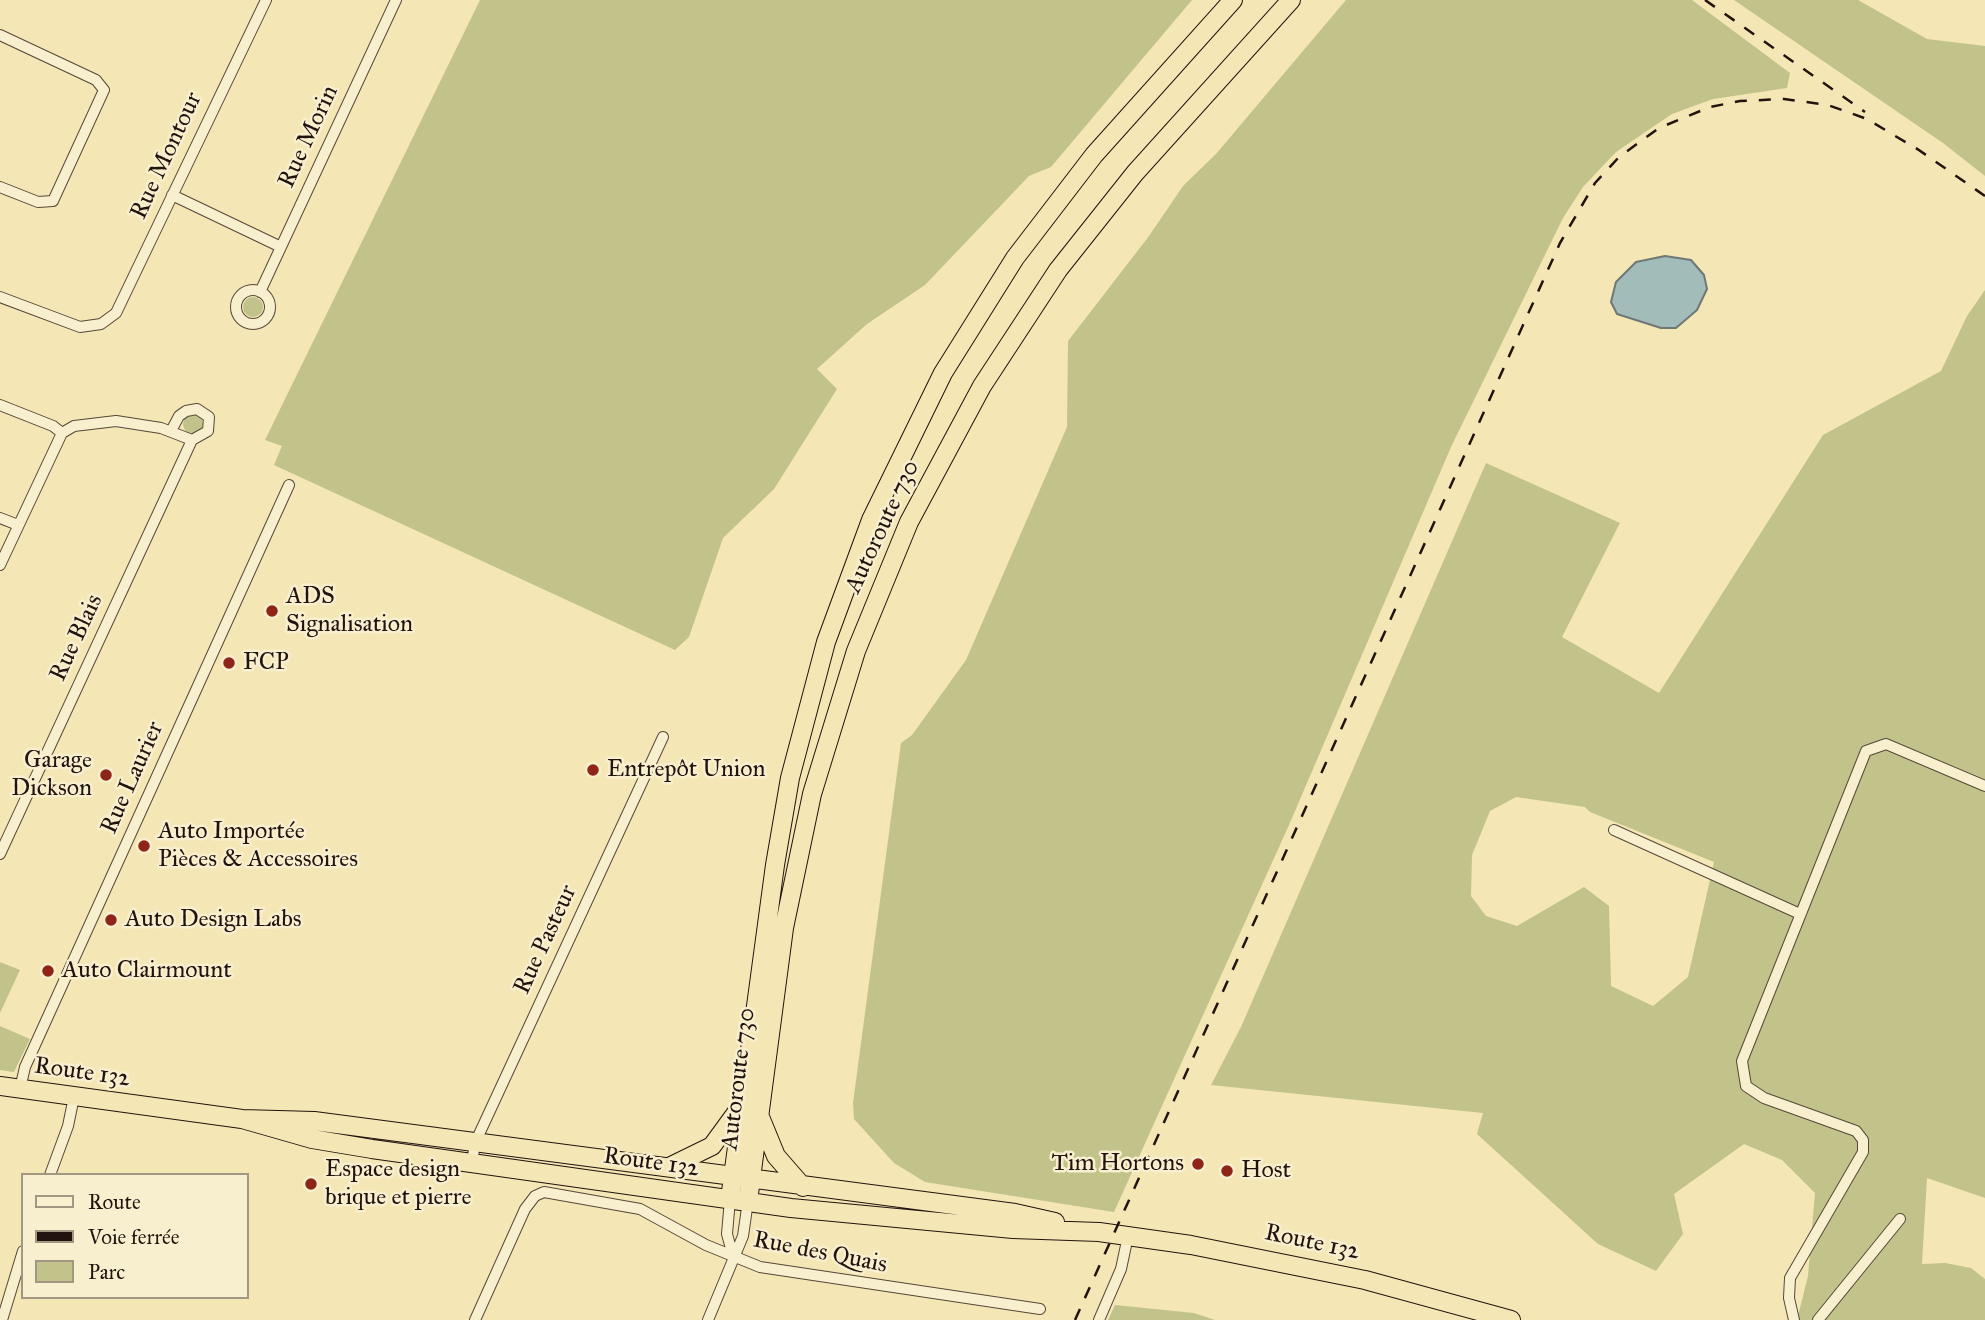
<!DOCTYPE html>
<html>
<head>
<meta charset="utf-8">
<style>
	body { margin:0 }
	#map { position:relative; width:1985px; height:1320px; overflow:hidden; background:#f4e6b5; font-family:"IM FELL Great Primer",serif }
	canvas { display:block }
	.legend { position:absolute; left:21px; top:1173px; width:228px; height:126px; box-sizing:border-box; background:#f8efcf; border:2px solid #a29782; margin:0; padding:9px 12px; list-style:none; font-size:21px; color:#22130e }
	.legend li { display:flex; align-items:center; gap:14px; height:35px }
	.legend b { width:35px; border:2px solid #a29782 }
</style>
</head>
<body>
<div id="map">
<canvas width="1985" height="1320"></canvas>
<ul class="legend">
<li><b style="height:9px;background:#f8efcf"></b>Route</li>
<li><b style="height:9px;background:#22130e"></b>Voie ferrée</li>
<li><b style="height:19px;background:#c1c38a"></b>Parc</li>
</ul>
</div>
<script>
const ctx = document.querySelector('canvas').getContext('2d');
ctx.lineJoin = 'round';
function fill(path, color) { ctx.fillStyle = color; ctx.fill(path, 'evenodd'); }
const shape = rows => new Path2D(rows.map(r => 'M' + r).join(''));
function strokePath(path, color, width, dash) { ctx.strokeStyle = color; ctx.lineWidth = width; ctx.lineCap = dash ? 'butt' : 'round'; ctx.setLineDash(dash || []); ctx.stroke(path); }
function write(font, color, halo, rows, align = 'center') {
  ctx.font = font + ' "IM FELL Great Primer",serif'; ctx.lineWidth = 5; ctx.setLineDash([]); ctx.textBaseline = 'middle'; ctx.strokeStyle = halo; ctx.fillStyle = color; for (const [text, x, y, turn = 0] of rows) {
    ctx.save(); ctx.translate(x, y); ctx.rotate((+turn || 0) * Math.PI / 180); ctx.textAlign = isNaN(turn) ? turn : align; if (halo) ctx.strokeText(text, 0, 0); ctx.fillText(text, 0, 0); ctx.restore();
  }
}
fill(shape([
	[480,0,1192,0,1051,167,1029,176,925,285,867,324,817,369,837,389,774,489,723,538,689,637,675,650,274,465,282,446,265,440],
	[1346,0,1692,0,1790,73,1787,88,1713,99,1672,114,1616,152,1583,187,1563,218,1451,447,1289,825,1114,1212,925,1182,894,1163,854,1119,853,1103,901,743,912,735,966,660,1067,427,1068,341,1149,236,1183,186,1216,154],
	[1734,0,1858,0,1927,39,1985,46,1985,176,1943,143],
	[1985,290,1985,1198,1927,1178,1922,1264,1945,1263,1971,1268,1985,1279,1985,1320,1797,1320,1808,1276,1815,1193,1782,1160,1744,1144,1674,1194,1683,1234,1656,1271,1598,1244,1477,1134,1483,1113,1211,1085,1241,1027,1486,463,1620,523,1562,637,1659,693,1823,435,1941,371,1967,316],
	[1516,797,1585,807,1590,812,1714,862,1688,977,1653,1006,1611,986,1609,906,1584,887,1517,926,1486,916,1471,896,1472,855,1490,811],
	'243 307a10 10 0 1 1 20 0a10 10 0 1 1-20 0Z',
	'183 424a10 10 0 1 1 20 0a10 10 0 1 1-20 0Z',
	[0,962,20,970,0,1013],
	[0,1026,30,1039,14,1072,0,1070],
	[1115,1305,1194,1313,1215,1320,1108,1320]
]), '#c1c38a');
const water = shape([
	[1665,256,1691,260,1704,275,1707,289,1697,310,1676,328,1661,328,1617,314,1611,302,1616,282,1636,262,1665,256]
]);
fill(water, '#a2bcba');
strokePath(water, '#6f7875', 2);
const street = shape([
	[0,35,96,80,104,90,53,201,38,202,0,187],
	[172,195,281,247],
	'236 307a17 17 0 1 1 34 0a17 17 0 1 1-34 0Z',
	[260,292,396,0],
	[0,297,80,327,101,324,116,313,266,0],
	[0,405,53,426,62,433,74,426,116,421,161,428,192,440,208,431,209,417,197,409,186,411,179,416,171,431],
	[0,518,18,525],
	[0,565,62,433],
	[1614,830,1800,914],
	[0,854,192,440],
	[20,1089,25,1067,289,485],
	[472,1163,475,1143,663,737],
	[50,1175,68,1126,74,1097],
	[730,1199,727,1234,733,1256],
	[2,1320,23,1251],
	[475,1320,525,1209,535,1196,544,1192,640,1209,706,1245,760,1267,1040,1309],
	[708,1320,743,1236,748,1201],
	[1099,1320,1121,1269,1128,1236],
	[1794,1320,1789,1298,1790,1278,1863,1152,1863,1140,1856,1131,1764,1098,1746,1086,1742,1061,1866,751,1886,744,1985,786],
	[1818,1320,1900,1219]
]);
const highway = shape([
	[0,1086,242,1119,314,1121,1015,1213,1055,1222],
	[760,1117,776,1156,803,1187],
	[242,1119,312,1139,372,1149,791,1208,1013,1229,1099,1232,1191,1245,1365,1280,1511,1320],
	[669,1167,712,1146,739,1109],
	[730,1199,775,865,790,778,826,642,871,520,943,373,1015,258,1094,155,1233,0],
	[748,1201,784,928,812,794,856,651,909,522,982,386,1058,270,1135,173,1291,0]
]);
strokePath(street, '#564838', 12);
strokePath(highway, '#22130e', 20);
strokePath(street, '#f8efcf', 10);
strokePath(highway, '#f4e6b5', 18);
strokePath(shape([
	[1705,0,1865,112],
	[1916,148,1985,196],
	[1075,1320,1560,243,1595,183,1619,157,1659,128,1710,107,1740,101,1784,99,1828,105,1867,119,1922,152]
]), '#22130e', 2.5, [12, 12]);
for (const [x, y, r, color] of [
	[272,611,7,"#8f2418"],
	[229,663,7,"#8f2418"],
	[593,770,7,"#8f2418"],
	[106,775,7,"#8f2418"],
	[144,846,7,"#8f2418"],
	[111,920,7,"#8f2418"],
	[48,971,7,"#8f2418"],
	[1198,1164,7,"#8f2418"],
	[1227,1171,7,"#8f2418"],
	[311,1184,7,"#8f2418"]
]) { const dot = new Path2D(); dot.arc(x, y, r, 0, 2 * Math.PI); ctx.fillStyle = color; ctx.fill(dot); strokePath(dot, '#f8efcf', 2.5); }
write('24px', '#22130e', '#f8efcf', [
	["Rue Morin",309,137,-65],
	["Rue Montour",167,156,-65],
	["Autoroute 730",883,527,-65],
	["Rue Blais",77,638,-65],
	["Rue Laurier",133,778,-66],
	["Rue Pasteur",546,940,-65],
	["Route 132",82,1073,8],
	["Autoroute 730",739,1079,-83],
	["Route 132",651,1163,8],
	["Route 132",1312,1243,12],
	["Rue des Quais",820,1253,11]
]);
write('24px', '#22130e', '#f8efcf', [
	["ADS",286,597],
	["Signalisation",286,625],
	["FCP",243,663],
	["Garage",92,761,"right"],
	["Dickson",92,789,"right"],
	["Entrepôt Union",607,770],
	["Auto Importée",158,832],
	["Pièces & Accessoires",158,860],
	["Auto Design Labs",125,920],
	["Auto Clairmount",62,971],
	["Tim Hortons",1184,1164,"right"],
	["Espace design",325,1170],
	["brique et pierre",325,1198],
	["Host",1241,1171]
], 'left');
</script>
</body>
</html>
